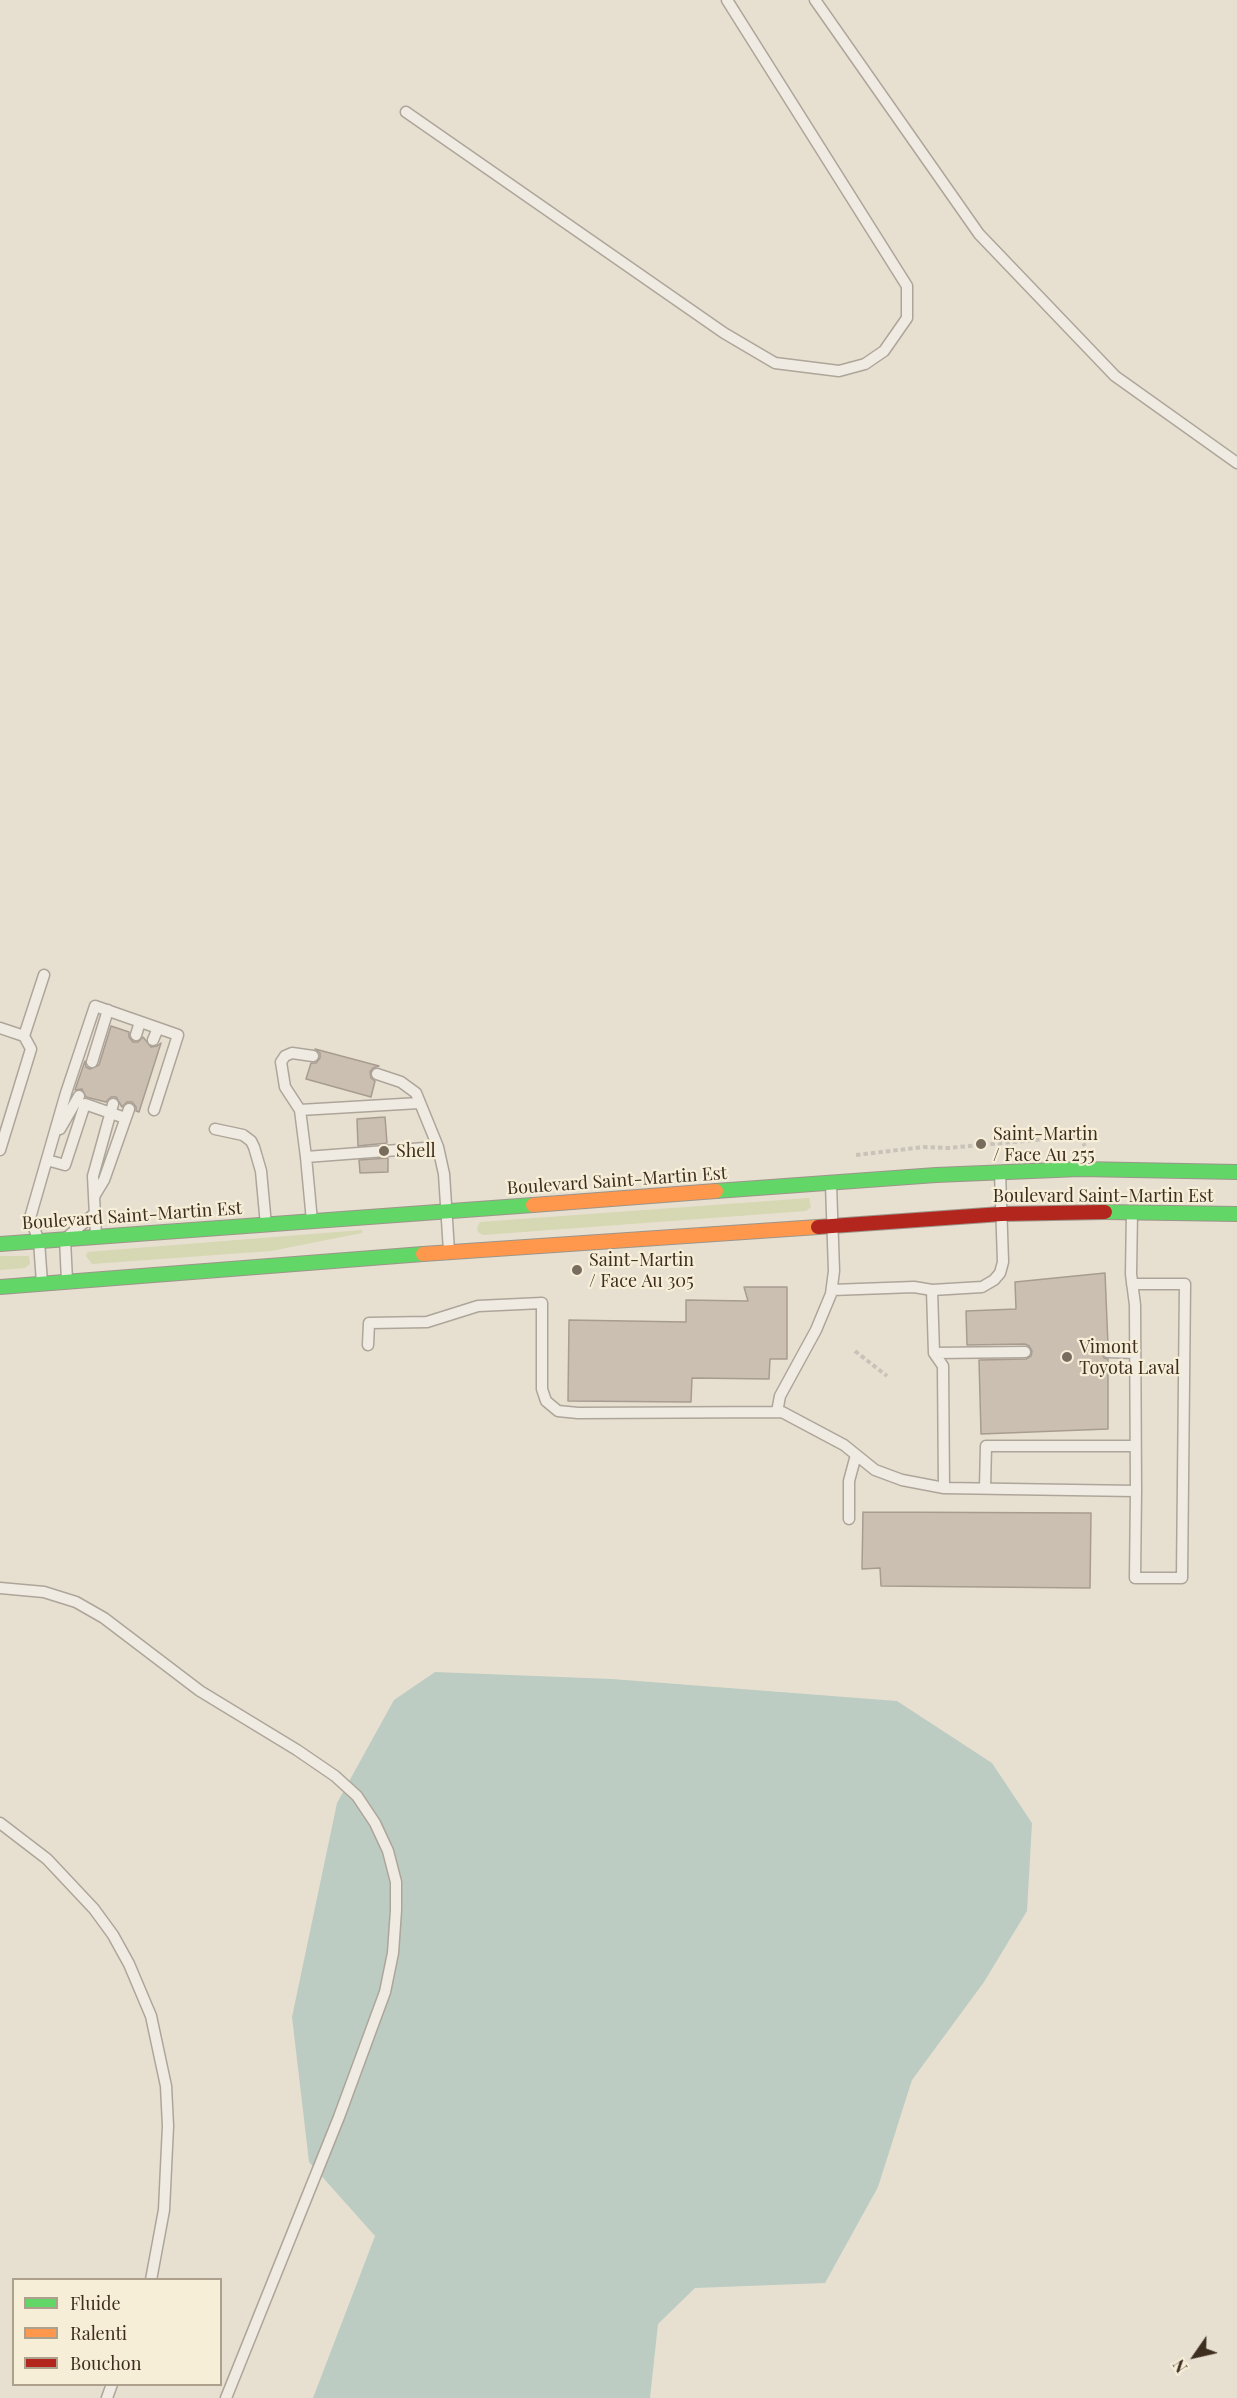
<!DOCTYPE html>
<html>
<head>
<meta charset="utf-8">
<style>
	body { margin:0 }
	#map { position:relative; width:1237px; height:2398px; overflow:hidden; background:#e7e0d1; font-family:"Playfair Display",serif }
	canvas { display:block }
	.legend { position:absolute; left:12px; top:2278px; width:210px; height:108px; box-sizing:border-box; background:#f7eed8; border:2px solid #ada18e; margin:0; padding:8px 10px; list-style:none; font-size:18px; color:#3d2e20 }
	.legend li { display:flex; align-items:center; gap:12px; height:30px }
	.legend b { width:30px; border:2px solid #ada18e }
	.north { position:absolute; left:1165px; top:2326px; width:60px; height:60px; -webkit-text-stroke:4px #f7eed8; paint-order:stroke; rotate:236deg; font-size:16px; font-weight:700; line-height:24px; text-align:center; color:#3d2e20 }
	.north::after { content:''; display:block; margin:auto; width:21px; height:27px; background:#3d2e20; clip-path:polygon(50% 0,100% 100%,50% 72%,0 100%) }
</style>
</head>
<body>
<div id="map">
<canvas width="1237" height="2398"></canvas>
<ul class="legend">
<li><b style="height:8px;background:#63d668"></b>Fluide</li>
<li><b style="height:8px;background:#ff974d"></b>Ralenti</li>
<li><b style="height:8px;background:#b3261e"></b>Bouchon</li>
</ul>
<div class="north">N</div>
</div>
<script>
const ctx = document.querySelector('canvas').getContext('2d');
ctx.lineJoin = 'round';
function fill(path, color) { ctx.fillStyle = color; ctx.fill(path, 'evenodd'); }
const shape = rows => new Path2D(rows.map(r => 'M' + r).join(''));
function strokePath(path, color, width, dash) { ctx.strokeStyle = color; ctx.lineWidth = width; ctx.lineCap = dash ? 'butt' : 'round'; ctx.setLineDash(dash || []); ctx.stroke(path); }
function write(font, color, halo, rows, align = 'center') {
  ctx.font = font + ' "Playfair Display",serif'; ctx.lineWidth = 4.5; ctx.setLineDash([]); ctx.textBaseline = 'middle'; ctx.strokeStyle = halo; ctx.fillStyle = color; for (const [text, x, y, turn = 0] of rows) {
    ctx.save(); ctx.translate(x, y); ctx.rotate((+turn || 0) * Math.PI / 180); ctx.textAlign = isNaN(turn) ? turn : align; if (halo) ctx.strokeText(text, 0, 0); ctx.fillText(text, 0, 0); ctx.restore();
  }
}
fill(shape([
	[809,1198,811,1207,806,1211,483,1235,478,1232,477,1228,480,1222],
	[362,1230,362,1233,271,1251,92,1264,86,1256,87,1252],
	[0,1256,29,1256,30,1264,25,1268,0,1270]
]), '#d6d7b3');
fill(shape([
	[435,1672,612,1679,897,1701,992,1763,1032,1823,1027,1911,984,1982,912,2080,878,2187,825,2283,695,2288,658,2324,650,2398,313,2398,375,2236,309,2162,292,2017,337,1803,394,1700]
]), '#bcccc2');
const building = shape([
	[111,1026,129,1032,129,1037,133,1042,138,1042,143,1037,151,1047,157,1046,161,1043,139,1112,136,1111,136,1107,132,1102,127,1102,122,1107,116,1097,111,1097,106,1102,86,1097,82,1089,75,1090,85,1061,86,1067,90,1069,99,1065,111,1026],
	[315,1049,379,1066,373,1068,370,1072,371,1078,375,1081,371,1097,306,1079,311,1063,316,1063,320,1058,320,1053,315,1049],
	[385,1117,387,1143,358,1146,357,1119,385,1117],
	[388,1158,388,1172,360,1173,359,1160,388,1158],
	[1105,1273,1108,1345,1102,1348,1101,1352,1104,1358,1108,1359,1108,1429,981,1434,979,1360,1026,1359,1031,1356,1032,1351,1029,1346,1025,1344,967,1345,966,1311,1016,1309,1015,1282,1105,1273],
	[744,1287,787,1287,787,1359,770,1359,769,1379,692,1378,691,1402,568,1401,569,1320,686,1322,686,1300,748,1301,744,1287],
	[863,1512,1091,1513,1090,1588,881,1586,880,1568,862,1569,863,1512]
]);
fill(building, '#cbbfb2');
strokePath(building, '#a89c90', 1.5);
const lane = shape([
	[815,0,979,234,1115,376,1237,463],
	[406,112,724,333,775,363,839,371,865,364,884,351,907,318,907,286,727,0],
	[0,1028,24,1036,31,1049,0,1150],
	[136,1035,140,1022],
	[24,1036,44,975],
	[153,1040,158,1028],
	[92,1062,108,1010],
	[377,1074,401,1082,416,1093,438,1147],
	[300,1110,419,1103],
	[60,1129,79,1096],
	[215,1129,243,1135,251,1141,254,1147,261,1171,266,1225],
	[306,1157,300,1110,285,1087,281,1062,285,1056,292,1053,313,1056],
	[47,1160,65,1165,85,1104,125,1118],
	[95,1195,104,1180,129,1109],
	[312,1221,306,1157,438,1147,444,1174,449,1251],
	[96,1236,93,1176,113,1104],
	[67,1281,65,1239,94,1214],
	[42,1283,39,1241,30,1218,66,1093,95,1006,178,1035,154,1110],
	[1132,1284,1185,1284,1182,1578,1135,1578,1136,1491],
	[832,1290,914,1287,932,1290],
	[368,1345,369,1323,427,1322,478,1306,542,1303,542,1389,546,1401,558,1411,578,1413,782,1412,844,1445,875,1470,902,1480,944,1488,1136,1491,1135,1305,1131,1274,1132,1211],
	[1108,1352,1135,1353],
	[934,1353,1025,1352],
	[777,1412,780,1396,816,1330,831,1294,834,1271,831,1184],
	[944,1488,943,1366,934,1353,932,1290,982,1287,994,1280,1000,1273,1003,1262,1000,1172],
	[985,1488,986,1446,1135,1446],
	[849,1519,849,1481,856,1455],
	[0,1588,44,1592,76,1602,104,1618,200,1691,297,1750,335,1776,357,1796,375,1823,388,1851,396,1882,396,1910,393,1953,385,1992,339,2117,226,2398],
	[0,1823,47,1859,94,1909,113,1935,129,1964,151,2016,166,2086,168,2126,164,2210,151,2280],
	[107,2398,112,2384]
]);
const fast = shape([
	[716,1191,936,1175,1080,1169,1237,1172],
	[1105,1212,1237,1214],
	[0,1244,533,1205],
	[0,1287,423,1254]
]);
const slow = shape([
	[533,1205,716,1191],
	[423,1254,818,1227]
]);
const jam = shape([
	[818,1227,1001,1214,1105,1212]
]);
strokePath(lane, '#ada599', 13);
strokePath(fast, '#9c958a', 16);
strokePath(slow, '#9c958a', 16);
strokePath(jam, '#9c958a', 16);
strokePath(shape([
	[856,1155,924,1147,948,1148,1079,1136,1085,1146],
	[855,1351,887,1376]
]), '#c8c2b9', 4, [4.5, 3]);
strokePath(lane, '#efebe3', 10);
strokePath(fast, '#63d668', 14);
strokePath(slow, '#ff974d', 14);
strokePath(jam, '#b3261e', 14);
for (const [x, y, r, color] of [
	[981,1144,6,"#786c5e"],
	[384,1151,6,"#786c5e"],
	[577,1270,6,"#786c5e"],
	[1067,1357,6,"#786c5e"]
]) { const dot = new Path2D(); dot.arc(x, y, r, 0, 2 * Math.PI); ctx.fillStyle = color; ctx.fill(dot); strokePath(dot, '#f7eed8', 2); }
write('18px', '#3d2e20', '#f7eed8', [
	["Saint-Martin",993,1134],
	["/ Face Au 255",993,1155],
	["Shell",396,1151],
	["Saint-Martin",589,1260],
	["/ Face Au 305",589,1281],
	["Vimont",1079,1347],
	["Toyota Laval",1079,1368]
], 'left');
write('18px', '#3d2e20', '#f7eed8', [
	["Boulevard Saint-Martin Est",617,1181,-4],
	["Boulevard Saint-Martin Est",1103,1196],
	["Boulevard Saint-Martin Est",132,1216,-4]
]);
</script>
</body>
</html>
